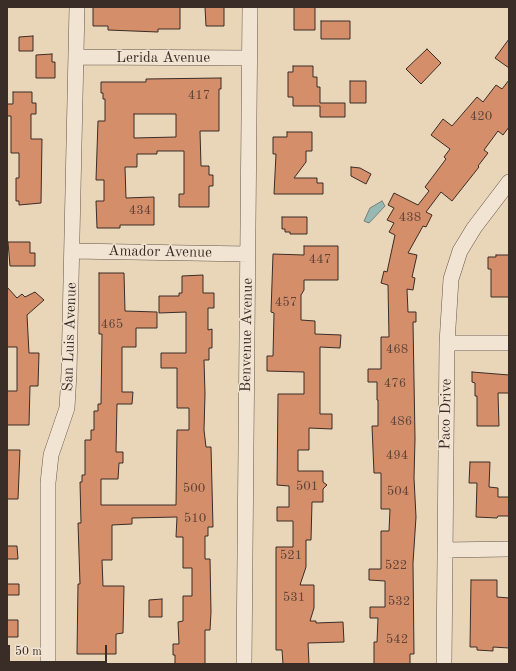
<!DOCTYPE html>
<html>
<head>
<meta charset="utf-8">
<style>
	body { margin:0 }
	#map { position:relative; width:516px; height:671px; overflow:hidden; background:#e9d6b9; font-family:"Old Standard TT",serif }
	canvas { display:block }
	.frame { position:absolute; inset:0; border:8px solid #3a2c26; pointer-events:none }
	.scale { position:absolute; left:8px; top:645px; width:99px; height:18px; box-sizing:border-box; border:2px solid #3a2c26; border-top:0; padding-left:5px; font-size:12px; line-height:14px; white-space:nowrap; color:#3a2c26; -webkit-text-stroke:3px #f1e4d2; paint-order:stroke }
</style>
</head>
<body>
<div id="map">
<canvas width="516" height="671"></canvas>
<div class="frame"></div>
<div class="scale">50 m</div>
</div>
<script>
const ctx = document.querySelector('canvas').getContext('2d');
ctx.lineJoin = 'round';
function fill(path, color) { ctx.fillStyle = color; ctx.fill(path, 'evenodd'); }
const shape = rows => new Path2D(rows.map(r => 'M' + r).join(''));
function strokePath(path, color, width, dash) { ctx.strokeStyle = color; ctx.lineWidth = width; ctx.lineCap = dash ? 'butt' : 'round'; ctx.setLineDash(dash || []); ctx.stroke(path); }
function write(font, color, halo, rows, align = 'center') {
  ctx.font = font + ' "Old Standard TT",serif'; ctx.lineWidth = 3; ctx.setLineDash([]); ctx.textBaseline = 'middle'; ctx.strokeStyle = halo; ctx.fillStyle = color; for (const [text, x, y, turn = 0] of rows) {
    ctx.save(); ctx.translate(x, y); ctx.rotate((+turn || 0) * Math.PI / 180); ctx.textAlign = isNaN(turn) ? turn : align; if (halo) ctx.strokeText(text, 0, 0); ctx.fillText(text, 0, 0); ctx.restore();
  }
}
const water = shape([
	[382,201,385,206,369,223,364,221,370,208,382,201]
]);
fill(water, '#98b8b4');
strokePath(water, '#72807b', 1);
const building = shape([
	[93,7,180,7,180,29,158,29,158,32,108,30,108,26,93,26,93,7],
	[205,7,224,7,224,26,206,26,205,7],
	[294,7,315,7,315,30,294,30,294,7],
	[321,21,350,21,350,39,321,39,321,21],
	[33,36,33,51,19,51,19,37,33,36],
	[509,39,509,68,495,58,509,39],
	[427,49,441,63,421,84,406,69,427,49],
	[52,54,52,62,55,62,55,78,36,78,36,55,52,54],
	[293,66,313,66,313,77,317,77,317,87,320,87,320,103,345,103,345,117,320,117,320,106,293,106,293,97,288,97,288,72,293,72,293,66],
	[221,78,221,89,219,89,219,131,200,131,201,166,209,166,209,175,213,175,213,186,209,186,209,207,179,207,179,194,184,194,184,151,157,151,157,154,137,154,137,167,125,167,126,198,154,197,154,225,120,225,120,228,97,228,96,201,104,201,104,180,96,180,98,121,105,121,105,99,103,99,103,93,101,93,101,82,146,82,146,79,221,78],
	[134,114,176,114,176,137,134,138,134,114],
	[509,80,509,127,503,135,498,131,484,150,488,153,478,166,479,167,452,201,441,192,426,212,432,215,426,227,423,226,408,253,417,255,412,277,415,278,413,290,407,289,408,312,416,312,416,322,413,322,415,439,414,478,416,517,413,563,414,654,410,654,410,664,374,664,374,642,377,642,378,618,370,618,370,607,385,607,385,581,369,580,369,569,381,569,381,531,389,531,390,509,381,509,381,473,374,473,372,426,378,426,378,400,377,400,377,382,368,382,368,369,381,369,381,337,389,337,388,285,381,283,384,271,387,272,395,235,389,232,394,223,387,220,394,208,388,205,394,193,418,205,429,191,425,187,446,159,444,157,450,149,431,135,443,119,452,126,477,97,483,102,496,85,502,89,509,80],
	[350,81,366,81,366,103,350,103,350,81],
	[13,92,32,92,32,103,36,103,36,114,31,114,31,139,42,139,41,203,19,205,19,201,16,201,16,178,19,178,19,153,11,153,11,116,7,116,7,104,13,104,13,92],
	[287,132,312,132,312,151,306,151,306,162,294,178,317,178,317,183,323,183,323,194,274,194,276,154,273,154,273,137,287,137,287,132],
	[351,167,360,168,371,174,366,184,351,176,351,167],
	[282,217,307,217,307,234,290,234,290,232,285,232,285,229,282,229,282,217],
	[8,242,30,242,30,253,35,253,35,266,10,266,8,242],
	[304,246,338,246,338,280,304,280,304,290,301,295,301,320,315,321,315,334,341,335,340,348,320,347,320,414,332,414,332,429,309,428,309,450,298,450,298,471,323,471,323,482,327,485,323,489,323,502,312,502,311,540,306,540,306,567,300,585,314,585,314,608,310,621,316,621,316,623,343,622,344,642,308,643,309,664,283,664,282,650,276,650,276,547,293,547,293,521,277,521,277,507,289,507,289,486,277,485,278,394,304,394,304,372,267,371,267,356,273,356,274,313,271,312,273,254,304,255,304,246],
	[496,255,509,255,509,297,491,297,491,269,488,269,488,257,496,257,496,255],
	[99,273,124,273,125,311,157,312,157,328,136,328,136,347,122,347,122,392,133,392,132,404,117,404,116,452,123,452,123,463,119,463,118,479,101,479,101,505,176,505,177,430,189,430,189,408,177,408,177,368,161,368,161,353,186,353,186,312,159,313,159,296,179,296,179,293,182,293,182,276,203,275,203,293,214,293,214,308,208,308,208,330,212,329,212,348,209,348,209,360,204,360,205,394,204,430,206,447,211,447,213,527,208,527,208,536,205,536,205,559,210,559,211,612,210,630,205,630,205,664,175,664,175,655,173,655,173,644,179,644,178,622,183,621,183,596,192,596,192,568,183,568,183,537,176,537,177,517,132,518,132,524,112,525,112,560,102,560,103,586,124,586,123,633,116,634,116,654,77,654,78,584,80,584,78,523,81,523,80,482,82,482,82,475,85,475,85,440,91,440,91,430,94,430,94,411,98,411,98,404,101,404,102,334,99,334,99,273],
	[7,287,17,298,22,294,25,297,35,292,44,300,27,315,29,353,39,353,38,386,30,386,29,425,7,425,7,391,17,391,17,347,7,347,7,287],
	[472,372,509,375,509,393,498,393,499,426,477,426,477,396,475,396,475,383,472,382,472,372],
	[7,450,20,450,18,499,7,499,7,450],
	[470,462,490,462,489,487,498,488,498,497,509,497,509,516,498,516,497,518,476,517,477,483,469,483,470,462],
	[7,546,17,546,18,559,7,559,7,546],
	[471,580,497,580,497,597,509,598,509,648,493,647,493,651,477,650,477,647,470,647,471,580],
	[7,584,19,584,19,595,7,595,7,584],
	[162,599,162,617,149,617,149,600,162,599],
	[7,620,18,620,18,637,7,637,7,620]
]);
fill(building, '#d58e6a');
strokePath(building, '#3a2c26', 1);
const minor = shape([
	[77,57,250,58],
	[72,251,248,254],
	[447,343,509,343],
	[445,550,509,549],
	[48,664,48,483,51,455,67,408,69,373,77,7],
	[244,664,250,7],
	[444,664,447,343,451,279,460,251,474,228,509,182]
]);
strokePath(minor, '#66564b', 16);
strokePath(minor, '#f1e4d2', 15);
write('13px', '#614437', null, [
	["417",199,96],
	["420",481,117],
	["434",140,211],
	["438",410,218],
	["447",320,260],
	["457",286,303],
	["465",112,325],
	["468",397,350],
	["476",395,384],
	["486",401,422],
	["494",397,456],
	["501",307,487],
	["500",194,489],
	["504",398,492],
	["510",195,519],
	["521",291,556],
	["522",396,566],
	["531",294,598],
	["532",399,602],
	["542",397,640]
]);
write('15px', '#3a2c26', '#f1e4d2', [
	["Lerida Avenue",163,58],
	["Amador Avenue",160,252,1],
	["Benvenue Avenue",247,335,-89],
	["San Luis Avenue",70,337,-88],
	["Paco Drive",446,414,-89]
]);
</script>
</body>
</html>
